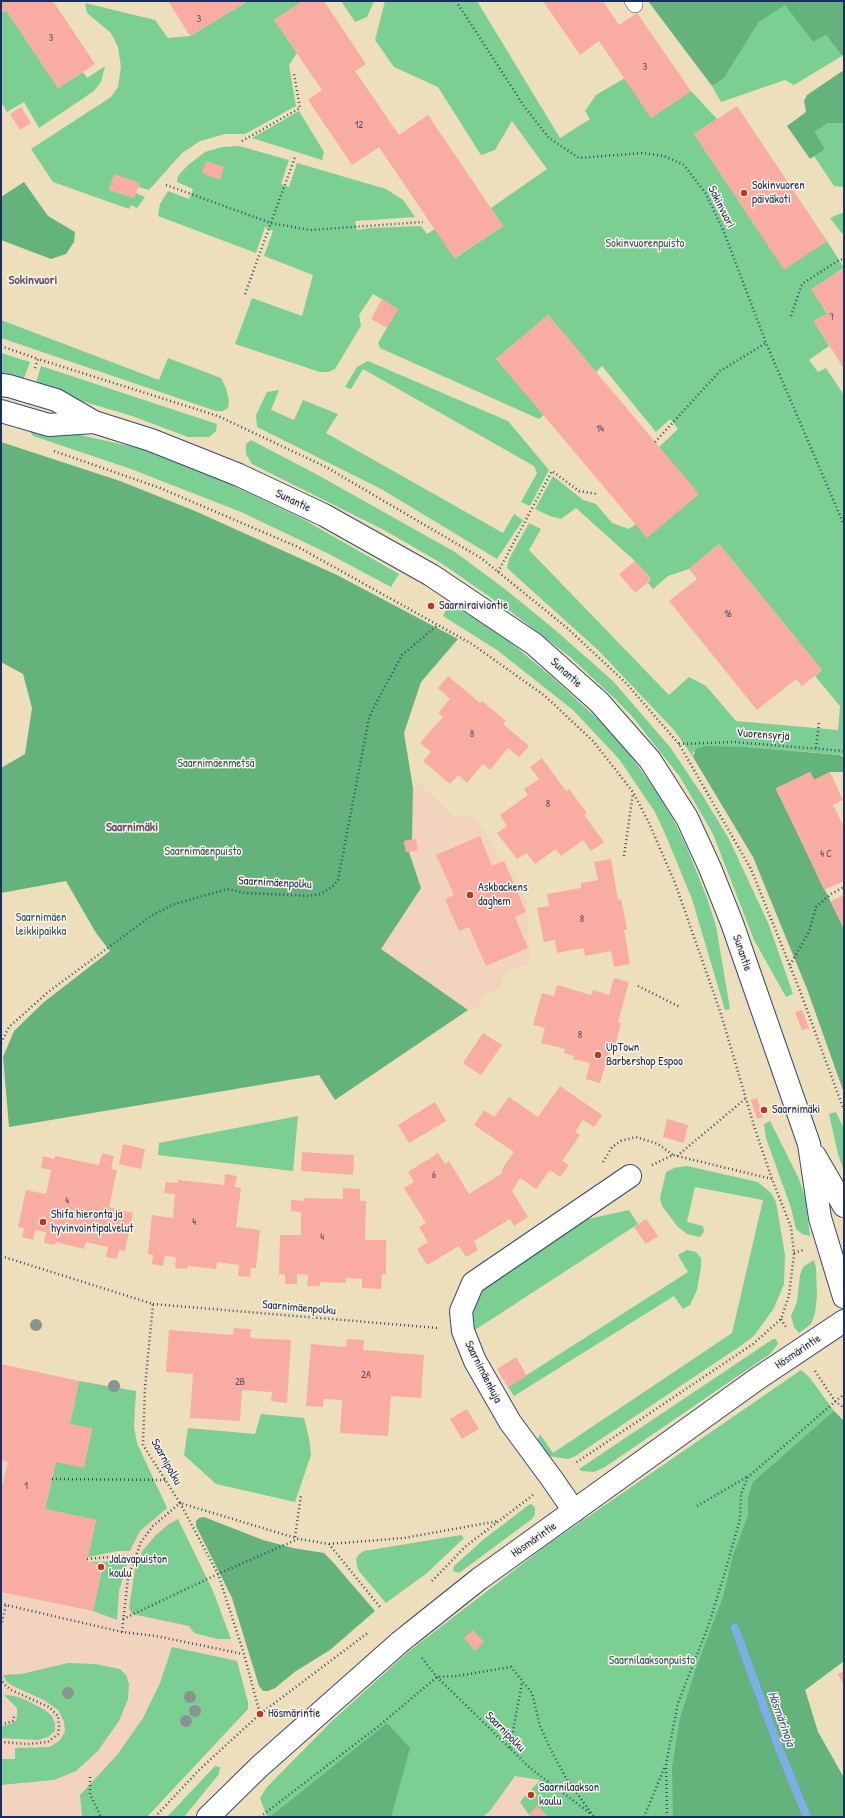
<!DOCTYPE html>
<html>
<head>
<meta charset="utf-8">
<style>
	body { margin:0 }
	#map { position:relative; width:845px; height:1818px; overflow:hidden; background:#eddfbc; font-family:"Patrick Hand",sans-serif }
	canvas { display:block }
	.frame { position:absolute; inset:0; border:2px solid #1b2f5e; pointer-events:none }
</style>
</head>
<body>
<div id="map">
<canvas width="845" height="1818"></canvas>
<div class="frame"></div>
</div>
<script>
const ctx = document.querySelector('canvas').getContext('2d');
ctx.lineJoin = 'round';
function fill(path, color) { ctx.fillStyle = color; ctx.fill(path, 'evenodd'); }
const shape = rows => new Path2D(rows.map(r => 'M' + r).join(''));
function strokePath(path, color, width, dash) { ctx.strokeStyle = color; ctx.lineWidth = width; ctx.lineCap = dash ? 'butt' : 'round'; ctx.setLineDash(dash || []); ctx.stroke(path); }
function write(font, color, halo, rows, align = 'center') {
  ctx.font = font + ' "Patrick Hand",sans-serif'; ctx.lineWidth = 3; ctx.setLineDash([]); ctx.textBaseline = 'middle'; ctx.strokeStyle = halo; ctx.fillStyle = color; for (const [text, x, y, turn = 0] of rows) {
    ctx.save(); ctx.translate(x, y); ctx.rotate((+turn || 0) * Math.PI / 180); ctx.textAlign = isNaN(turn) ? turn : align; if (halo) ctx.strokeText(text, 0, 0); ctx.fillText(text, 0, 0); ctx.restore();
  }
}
fill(shape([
	[419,783,455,817,464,814,482,826,497,853,516,875,527,902,530,956,527,966,519,966,506,972,499,988,487,994,475,1010,468,1010,380,949,421,888,406,852,404,841,412,839,413,787],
	[1,1364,79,1381,136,1391,134,1427,137,1443,167,1508,178,1519,213,1591,231,1639,248,1702,147,1817,1,1817],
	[515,1776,541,1780,588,1817,483,1817,490,1811]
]), '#f2d4be');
fill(shape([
	[248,1,303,1,274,20,297,53,289,65,296,106,245,134,225,134,200,141,182,153,149,190,138,187,114,175,109,190,134,198,136,193,145,197,137,208,131,205,129,209,53,182,31,149,111,97,118,87,121,67,118,47,111,33,87,13,85,3,155,20,168,38,190,36],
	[341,1,374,1,367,17,355,22],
	[385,1,477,1,560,138,590,119,585,111,596,95,625,78,651,118,691,91,717,119,694,134,784,269,827,241,844,268,812,289,827,314,814,321,829,346,809,360,818,372,826,368,844,395,844,755,746,747,693,752,693,757,674,730,598,650,507,568,509,559,529,523,541,529,529,550,669,695,689,677,706,686,736,721,838,730,840,706,815,676,822,670,719,544,689,569,668,576,653,589,648,583,651,579,635,561,576,508,561,519,550,516,535,509,553,476,583,500,596,504,612,523,629,529,636,524,659,447,678,429,670,419,656,432,602,366,596,372,548,315,496,359,544,415,539,419,380,348,378,343,398,309,373,294,359,315,361,326,335,369,328,372,320,372,235,344,252,298,302,316,313,275,264,256,273,231,265,227,256,253,158,216,160,204,168,191,189,199,193,189,177,182,178,176,188,165,205,152,222,147,239,146,289,160,281,184,289,187,297,163,386,189,403,200,415,217,355,221,357,230,370,228,421,226,427,234,435,229,455,258,503,226,491,208,547,169,512,121,495,150,481,155,438,87,394,67,375,40],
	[785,4,813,42,826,35,842,56,794,85,785,80,721,102,712,86,724,78,759,22],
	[6,10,58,88,83,72,87,78,105,66,101,82,94,91,39,128,24,102,7,112,1,102,1,13],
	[299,111,324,152,322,160,252,138],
	[828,123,844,123,844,187,834,186,814,156,825,149,815,132],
	[844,212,844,236,830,218],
	[1,320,159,380,168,358,221,378,226,388,229,401,228,408,223,411,216,411,1,338],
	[1,353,30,362,24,378,9,379,1,376],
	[368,361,508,421,549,470,530,506,521,502,537,473,534,466,363,369,351,389,345,387,357,367],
	[41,366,217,424,216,431,209,437,188,437,132,416,35,387],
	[279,390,271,410,294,420,303,400,338,414,326,433,503,533,514,514,523,520,497,559,383,490,257,427,256,415,267,392],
	[32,424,142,449,221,480,301,518,399,574,391,587,329,554,241,512,131,469,33,436,30,431],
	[251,440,316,474,455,552,505,589,554,629,613,681,670,747,703,796,729,839,769,925,793,994,786,997,754,940,713,834,680,777,631,715,612,696,569,656,510,611,441,563,384,530,252,464,246,454,246,444],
	[450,603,505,638,552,677,602,723,630,755,656,791,674,821,687,848,707,898,716,926,730,1009,725,1010,692,899,666,836,655,812,619,759,573,710,497,650,443,616],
	[836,1112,844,1129,844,1172,838,1154,829,1114],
	[298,1116,293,1171,158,1155,159,1143],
	[770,1121,799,1179,805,1197,810,1236,802,1234,796,1229,791,1208,766,1138,764,1124],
	[687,1166,758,1182,771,1193,776,1202,785,1255,784,1284,774,1308,754,1336,739,1347,574,1457,568,1459,548,1456,539,1444,538,1439,540,1434,553,1453,732,1333,763,1200,695,1187,687,1222,703,1226,704,1232,700,1237,687,1234,677,1226,662,1206,660,1198,666,1172,674,1168],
	[629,1210,638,1224,475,1330,473,1315,474,1302,480,1291,489,1282,588,1219],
	[687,1250,696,1252,701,1258,701,1267,697,1290,690,1305,683,1309,674,1296,514,1396,508,1387,688,1272,678,1255],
	[814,1260,816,1268,817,1296,815,1313,811,1324,799,1333,794,1327,791,1316,797,1302,800,1275,803,1267],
	[773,1339,776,1339,778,1344,770,1354,605,1467,594,1472,581,1471,579,1469],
	[801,1370,810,1378,834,1411,844,1421,844,1661,805,1690,818,1732,844,1778,844,1817,548,1817,537,1806,529,1815,520,1802,540,1780,515,1776,490,1811,483,1817,267,1817,260,1798,267,1787,332,1721,408,1652,547,1545],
	[79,1381,136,1391,134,1427,137,1443,167,1508,140,1531,130,1551,118,1551,88,1557,96,1520,45,1509,56,1462,84,1467,92,1429,70,1424],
	[261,1414,304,1418,309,1438,311,1455,295,1502,216,1484,184,1455,188,1428,255,1434],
	[530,1504,533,1505,535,1508,535,1514,532,1519,459,1573,453,1571,454,1566,484,1539],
	[178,1519,213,1591,231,1639,217,1639,194,1633,189,1626,132,1614,129,1608,135,1569,143,1550,156,1535,169,1524],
	[461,1535,464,1538,427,1573,386,1603,358,1570,356,1560,358,1555,364,1551],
	[128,1561,119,1591,117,1620,93,1611,103,1565,87,1562],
	[172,1647,237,1661,248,1702,248,1709,147,1817,82,1817,80,1795,117,1755,143,1718,160,1683],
	[68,1663,95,1664,120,1669,126,1675,129,1684,128,1699,119,1721,97,1752,76,1771,54,1780,1,1785,1,1759,15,1759,15,1748,50,1747,60,1740,65,1732,64,1722,59,1711,44,1700,15,1687,7,1682,3,1675,21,1674],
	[4,1695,15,1696,26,1700,45,1710,52,1716,55,1724,55,1731,48,1737,38,1740,1,1738,1,1727,15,1722,17,1717,17,1708],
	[215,1766,220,1767,219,1774,184,1817,167,1817]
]), '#7bcf92');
fill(shape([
	[648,1,844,1,844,54,842,56,826,35,813,42,785,5,759,22,724,78,712,86],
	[844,70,844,123,828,123,815,132,825,149,810,159,787,126,806,112,804,101,807,95],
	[24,182,48,216,75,232,74,242,66,254,51,259,1,240,1,197],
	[1,442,120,481,195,511,337,575,458,639,421,682,404,733,413,788,412,840,404,841,406,852,409,852,421,888,381,949,468,1010,335,1100,319,1075,9,1127,3,1057,14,1031,44,1002,110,951,96,933,66,881,1,893,1,768,25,754,32,708,23,674,1,662],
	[704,746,746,747,840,755,844,757,844,772,830,772,814,780,810,772,776,789,844,929,844,1093,807,989,753,857,693,757,696,749],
	[834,1411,844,1421,844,1661,805,1690,818,1732,844,1778,844,1817,673,1817,672,1767,680,1718,696,1668,723,1597,733,1555,748,1516,748,1498,753,1482],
	[204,1517,263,1540,293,1548,324,1553,332,1561,375,1611,330,1650,296,1671,275,1688,268,1691,263,1691,259,1686,232,1598,196,1526,196,1521,199,1518],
	[387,1723,410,1748,391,1817,270,1817]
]), '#64b27c');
strokePath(shape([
	[735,1628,780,1751,807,1817]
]), '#7daee9', 8);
fill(shape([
	[1,1,53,1,95,64,58,88,6,10,1,13],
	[168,1,248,1,190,36],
	[303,1,324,1,366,64,355,71,399,135,428,115,503,226,454,258,379,147,352,165,308,100,322,90,274,20],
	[543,1,603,1,619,25,637,13,691,91,651,118,599,41,580,55],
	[737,106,827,241,784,270,694,134],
	[21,107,31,123,20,130,10,114],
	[206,161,224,167,220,180,202,173],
	[114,174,140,183,134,198,109,190],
	[844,269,844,369,814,321,827,314,811,289],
	[382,299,398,309,387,328,371,319],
	[548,315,699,494,647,538,496,359],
	[719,544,822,670,802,686,796,679,757,710,669,601,697,579,689,569],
	[635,561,651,580,635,593,619,574],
	[448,676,480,703,482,701,506,721,503,724,529,746,519,757,508,748,490,770,483,764,467,783,458,775,450,784,423,761,431,752,420,743,443,717,438,713,450,699,438,688],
	[542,758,566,791,569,789,587,813,584,815,604,842,591,851,583,840,561,856,556,849,535,864,527,853,517,859,497,833,507,826,500,815,528,795,524,789,539,779,530,767],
	[810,772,814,780,830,772,843,800,833,805,844,827,844,881,824,890,776,788],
	[480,836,492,866,504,861,526,912,515,917,528,948,486,966,469,927,459,931,445,899,454,895,436,855],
	[416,839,418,851,406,852,404,841],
	[611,859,618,900,621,899,627,929,624,930,630,964,614,967,611,951,585,956,584,948,557,953,555,940,544,942,537,908,549,906,547,894,581,888,581,883,598,880,594,862],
	[844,895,844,929,831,901],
	[614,978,629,982,618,1022,621,1023,614,1050,610,1049,600,1083,586,1079,590,1063,573,1059,574,1056,564,1053,565,1049,541,1043,545,1028,533,1025,542,993,554,996,557,985,591,995,593,990,609,995],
	[802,1010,809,1028,802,1030,795,1012],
	[483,1033,502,1045,481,1075,463,1063],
	[560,1086,602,1115,594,1127,583,1120,575,1132,580,1135,562,1161,569,1165,560,1177,550,1170,536,1189,520,1178,512,1191,528,1217,514,1226,510,1219,474,1241,478,1250,466,1257,459,1246,427,1265,417,1249,428,1242,419,1227,426,1223,404,1188,414,1182,408,1172,438,1153,445,1164,449,1161,469,1194,501,1174,504,1166,514,1152,474,1125,484,1110,494,1117,509,1097,538,1117],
	[757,1098,763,1117,757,1119,751,1100],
	[435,1102,446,1121,409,1143,398,1125],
	[667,1119,688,1125,684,1143,663,1137],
	[123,1144,145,1149,141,1169,119,1164],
	[302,1152,354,1155,353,1175,301,1171],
	[102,1153,114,1156,111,1169,117,1170,109,1207,133,1213,125,1251,119,1250,117,1259,106,1257,108,1247,86,1242,84,1249,56,1242,55,1245,44,1243,46,1232,35,1230,33,1240,22,1237,24,1228,18,1227,26,1190,46,1194,51,1170,41,1168,43,1156,54,1159,55,1156,99,1165],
	[225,1174,237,1176,235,1187,241,1188,236,1227,260,1230,256,1268,251,1268,250,1277,238,1276,239,1265,217,1262,216,1269,188,1266,187,1269,175,1268,176,1257,165,1256,163,1266,152,1264,153,1255,148,1254,152,1215,173,1218,175,1194,164,1193,166,1182,178,1183,178,1180,224,1185],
	[343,1188,360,1189,360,1201,366,1201,365,1240,386,1240,386,1274,382,1274,381,1289,362,1288,362,1279,346,1278,346,1283,320,1282,320,1286,307,1286,308,1275,297,1274,297,1284,285,1284,285,1275,279,1274,280,1235,301,1235,301,1212,291,1211,291,1200,304,1201,304,1198,343,1199],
	[646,1219,658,1236,646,1244,634,1227],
	[234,1328,251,1329,250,1338,291,1340,287,1403,271,1401,272,1392,242,1390,240,1421,190,1418,193,1374,166,1372,169,1330,233,1335],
	[347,1339,364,1340,363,1350,424,1355,421,1398,391,1396,388,1436,340,1433,342,1400,323,1399,323,1407,306,1406,311,1344,346,1347],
	[516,1357,527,1376,508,1387,497,1369],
	[1,1364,79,1381,70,1424,92,1428,84,1468,56,1462,45,1509,96,1520,87,1562,103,1565,93,1611,1,1592,1,1492,8,1462,1,1460],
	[467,1409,479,1429,462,1439,450,1419],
	[473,1630,484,1642,475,1651,464,1638],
	[844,1671,844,1686,838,1674],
	[537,1806,548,1817,531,1817,529,1815]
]), '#f9aca1');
const service = shape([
	[632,1,635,5]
]);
const minor = shape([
	[574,1511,552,1479,510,1422,475,1361,463,1331,461,1311,473,1283,630,1176]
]);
const tertiary = shape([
	[1,385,9,386,56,400,94,422,151,440,239,475,324,515,431,575,534,644,599,702,650,760,687,818,710,868,732,923,809,1144,820,1218,844,1297],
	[1,411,49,425,94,422],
	[815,1156,844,1206],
	[410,1634,479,1579,757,1379,844,1321],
	[208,1817,259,1767,400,1642]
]);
strokePath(service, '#3a496c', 16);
strokePath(minor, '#3a496c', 24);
strokePath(tertiary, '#3a496c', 24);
strokePath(shape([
	[456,1,524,106,549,138,579,158,642,153,664,156,684,165,706,194,724,232,766,343,844,525],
	[242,141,300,108,294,74],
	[166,185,271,223,310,230,423,222],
	[245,294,295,157],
	[791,316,802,284,839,260,844,259],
	[1,346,38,359],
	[35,368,38,359,218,416,326,467,481,558,566,627,626,683,679,744,751,869,800,991,844,1110],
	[655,442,720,371,766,343],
	[54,451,160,488,298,547,472,644,545,696,593,741,633,792,649,823,675,883,720,1011,755,1129,772,1179,791,1227,794,1253,789,1296,781,1319,753,1344,574,1464],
	[498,572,552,471,579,491,597,494],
	[679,744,734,742,844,751],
	[816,748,819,723],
	[624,856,633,793],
	[790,965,809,932,816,907,831,894,844,887],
	[638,986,680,1007],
	[1,1043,9,1027,48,992,151,916,172,905,227,889,245,893,310,896,321,894,333,886,338,880,369,718,374,707,402,655,438,625],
	[677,1156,745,1099],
	[603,1162,612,1147,621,1141,636,1137,658,1144,673,1155],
	[652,1165,673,1155,772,1179],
	[794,1253,803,1250],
	[1,1256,153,1304,145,1387,143,1445,180,1503,299,1539,329,1544,380,1607],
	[153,1304,438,1328],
	[781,1319,787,1329],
	[815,1371,835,1401,844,1408],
	[52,1479,165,1480],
	[697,1506,747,1477],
	[295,1537,301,1495],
	[329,1544,404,1538,498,1521],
	[87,1559,121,1556,135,1558],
	[432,1581,466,1546,533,1495],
	[1,1602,6,1605,122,1632,156,1636,243,1654],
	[123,1619,218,1574,298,1539],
	[1,1626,6,1605],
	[122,1632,128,1578,141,1542,153,1526,180,1503,218,1574,244,1654,260,1714],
	[422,1658,437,1677,530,1768,591,1814],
	[1,1678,4,1684,11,1690,49,1707,58,1716,59,1726,58,1734,48,1742,28,1744,1,1742],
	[1,1725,13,1721,14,1716],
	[510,1748,522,1682],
	[90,1777,90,1794,101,1817],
	[155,1817,200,1769,260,1714,369,1632],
	[260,1817,380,1725,437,1677,457,1676,511,1667,532,1693,540,1726,551,1750,566,1778,594,1817],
	[644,1817,665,1766],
	[667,1817,666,1764,678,1703,709,1624,725,1572,740,1519,741,1494,748,1477,844,1394]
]), '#3a496c', 2.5, [1, 3]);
strokePath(service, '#fff', 15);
strokePath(minor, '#fff', 22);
strokePath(tertiary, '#fff', 22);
const tertiaryBridge = shape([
	[400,1642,410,1634]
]);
strokePath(tertiaryBridge, '#3a496c', 24, []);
strokePath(tertiaryBridge, '#fff', 22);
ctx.fillStyle = '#87948f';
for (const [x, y] of [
	[36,1325],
	[114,1386],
	[68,1693],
	[190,1697],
	[195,1711],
	[186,1721]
]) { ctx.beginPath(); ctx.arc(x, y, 6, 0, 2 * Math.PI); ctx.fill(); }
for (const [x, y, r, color] of [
	[744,193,4,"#c8321e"],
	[431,606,4,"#c8321e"],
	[470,895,4,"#c8321e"],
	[598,1055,4,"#c8321e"],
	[764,1110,4,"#c8321e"],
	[43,1222,4,"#c8321e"],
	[101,1567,4,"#c8321e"],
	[260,1714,4,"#c8321e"],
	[531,1795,4,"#c8321e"]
]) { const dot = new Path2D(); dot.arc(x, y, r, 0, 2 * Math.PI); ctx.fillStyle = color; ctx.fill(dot); strokePath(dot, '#fcf5e5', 1.5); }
write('10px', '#524e6f', null, [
	["3",199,19],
	["3",51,38],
	["3",645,67],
	["12",359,125],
	["7",832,317],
	["14",600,429],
	["16",728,614],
	["8",472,734],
	["8",548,804],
	["4 C",826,854],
	["8",582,919],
	["8",580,1035],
	["6",434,1175],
	["4",67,1201],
	["4",194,1222],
	["4",322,1237],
	["2A",366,1375],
	["2B",240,1382],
	["1",26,1486]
]);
write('12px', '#1b2f5e', '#fcf5e5', [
	["Sokinvuoren",752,186],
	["päiväkoti",752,200],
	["Saarniraiviontie",439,606],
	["Askbackens",478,888],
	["daghem",478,902],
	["UpTown",606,1048],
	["Barbershop Espoo",606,1062],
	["Saarnimäki",772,1110],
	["Shifa hieronta ja",51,1215],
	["hyvinvointipalvelut",51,1229],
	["Jalavapuiston",109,1560],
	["koulu",109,1574],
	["Hösmärintie",268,1714],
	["Saarnilaakson",539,1788],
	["koulu",539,1802]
], 'left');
write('12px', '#1b2f5e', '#fcf5e5', [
	["Sokinvuori",721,207,63],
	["Sunantie",293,501,25],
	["Sunantie",566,673,42],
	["Vuorensyrjä",763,735,4],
	["Saarnimäenpolku",275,883,3],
	["Sunantie",742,953,71],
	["Saarnimäenpolku",299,1308,5],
	["Hösmärintie",798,1352,-34],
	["Saarnimäenkuja",483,1372,63],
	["Saarnipolku",166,1462,61],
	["Hösmärintie",534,1540,-35],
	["Saarnipolku",505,1732,45]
]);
write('12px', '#33576b', '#fcf5e5', [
	["Sokinvuorenpuisto",645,244],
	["Saarnimäenmetsä",216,764],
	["Saarnimäenpuisto",203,852],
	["Saarnimäen",41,918],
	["leikkipaikka",41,932],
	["Saarnilaaksonpuisto",652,1661]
]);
write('bold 13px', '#695b75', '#fcf5e5', [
	["Sokinvuori",33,281],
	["Saarnimäki",132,828]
]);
write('italic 13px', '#385588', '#fcf5e5', [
	["Hösmärinoja",781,1719,70]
]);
</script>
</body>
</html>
